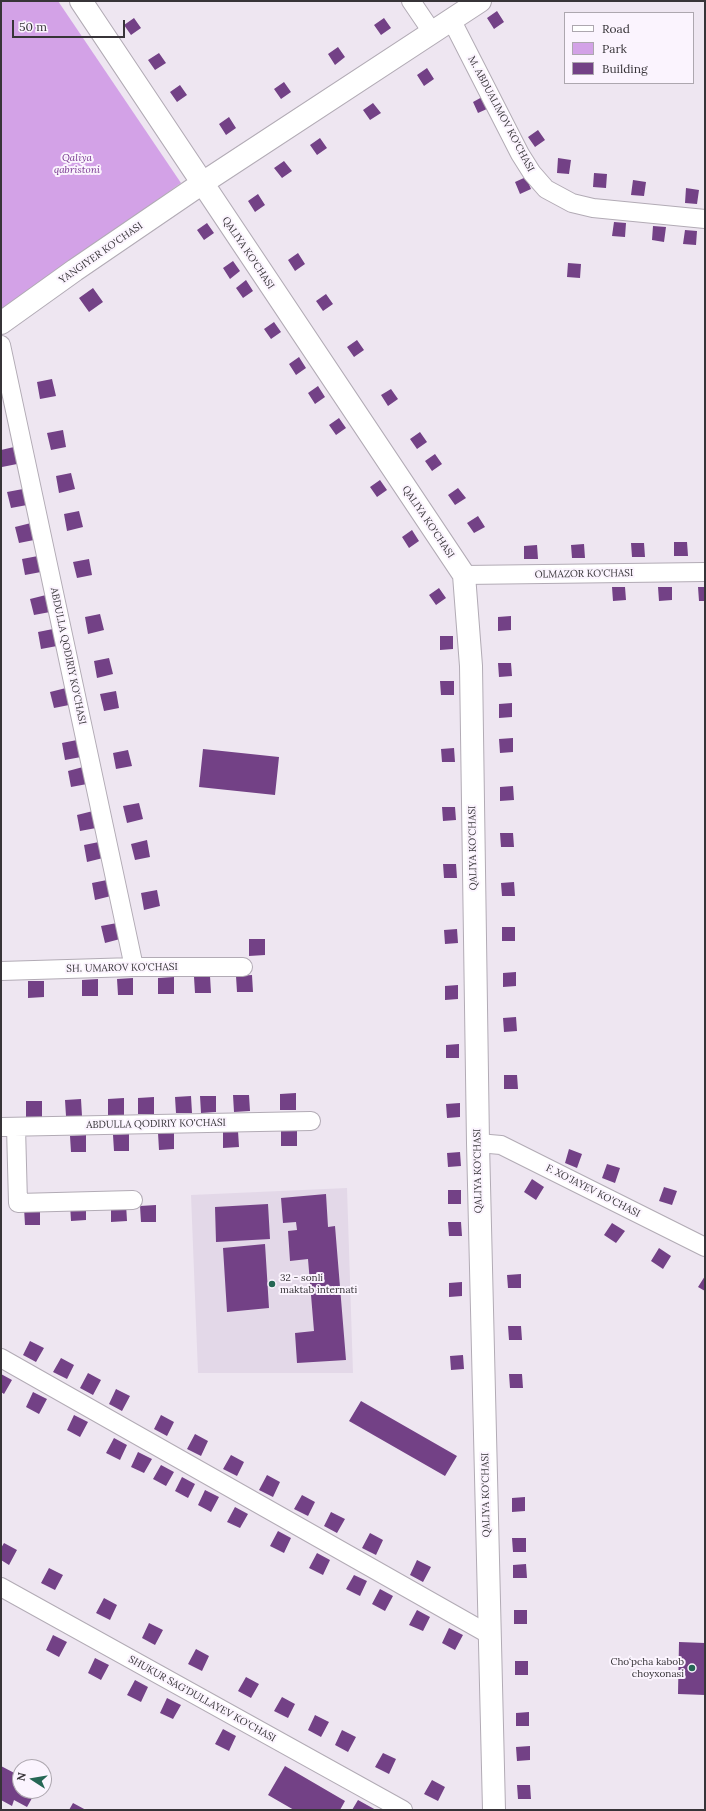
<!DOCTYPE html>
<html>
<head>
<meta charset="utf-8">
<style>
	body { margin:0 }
	#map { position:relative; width:706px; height:1811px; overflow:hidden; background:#eee6f1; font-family:Lora,serif }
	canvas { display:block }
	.frame { position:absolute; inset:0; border:2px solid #373438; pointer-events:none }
	.legend { position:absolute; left:564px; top:12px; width:130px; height:72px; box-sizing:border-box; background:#fbf4fe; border:1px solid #ada7af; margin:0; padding:5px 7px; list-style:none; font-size:12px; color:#373438 }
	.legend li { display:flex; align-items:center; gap:8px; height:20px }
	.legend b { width:20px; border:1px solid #ada7af }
	.north { position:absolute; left:12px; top:1759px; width:40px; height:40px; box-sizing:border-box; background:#fbf4fe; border:1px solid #ada7af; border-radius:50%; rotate:282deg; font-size:11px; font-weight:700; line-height:16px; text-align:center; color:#373438 }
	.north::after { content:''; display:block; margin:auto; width:14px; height:18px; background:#266755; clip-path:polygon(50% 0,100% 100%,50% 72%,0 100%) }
	.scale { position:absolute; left:12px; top:20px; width:113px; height:18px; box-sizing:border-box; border:2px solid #373438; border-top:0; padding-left:5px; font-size:12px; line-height:14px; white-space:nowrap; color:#373438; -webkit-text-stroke:3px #fbf4fe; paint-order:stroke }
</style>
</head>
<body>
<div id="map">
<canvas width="706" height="1811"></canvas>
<div class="frame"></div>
<ul class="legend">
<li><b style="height:5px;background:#fff"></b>Road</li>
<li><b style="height:11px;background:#d3a2e7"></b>Park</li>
<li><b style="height:11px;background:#734186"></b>Building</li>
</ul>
<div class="north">N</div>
<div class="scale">50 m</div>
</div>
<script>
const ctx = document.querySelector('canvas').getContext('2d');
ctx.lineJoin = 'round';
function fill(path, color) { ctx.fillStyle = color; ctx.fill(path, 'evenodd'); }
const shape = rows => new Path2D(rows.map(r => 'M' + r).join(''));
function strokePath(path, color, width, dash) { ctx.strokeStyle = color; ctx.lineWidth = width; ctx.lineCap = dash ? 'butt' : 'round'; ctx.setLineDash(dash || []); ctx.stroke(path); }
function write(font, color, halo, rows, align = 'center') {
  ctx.font = font + ' Lora,serif'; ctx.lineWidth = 4; ctx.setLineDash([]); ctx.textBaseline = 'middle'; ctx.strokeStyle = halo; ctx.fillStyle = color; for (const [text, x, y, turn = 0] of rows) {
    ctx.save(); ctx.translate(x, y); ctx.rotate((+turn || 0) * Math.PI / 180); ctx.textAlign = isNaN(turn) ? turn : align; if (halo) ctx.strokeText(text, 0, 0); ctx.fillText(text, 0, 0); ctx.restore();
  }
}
fill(shape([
	[347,1188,353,1373,198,1373,191,1195]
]), '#e3d8e8');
fill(shape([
	[1,1,58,1,181,183,1,311]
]), '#d3a2e7');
fill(shape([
	[497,11,504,22,494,29,487,18],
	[134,18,141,28,131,35,124,25],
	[384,18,391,28,381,35,374,25],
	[338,47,345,57,335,65,328,54],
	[159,53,166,63,155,70,148,60],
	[427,68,434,79,424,86,417,75],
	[284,82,291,92,281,99,274,89],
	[180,85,187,95,177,102,170,92],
	[484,96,489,108,478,113,473,102],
	[373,103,381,113,370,120,363,110],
	[229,117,236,128,226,135,219,124],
	[538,130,545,140,535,147,528,137],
	[320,138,327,148,317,155,310,145],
	[558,158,571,160,569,174,557,173],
	[284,161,292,171,282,178,274,168],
	[594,173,607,174,606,188,593,187],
	[526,177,531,189,520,194,515,182],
	[633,180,646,182,644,196,631,195],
	[686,188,699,190,697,204,685,203],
	[258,194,265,205,255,212,248,201],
	[614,222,626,223,625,237,612,236],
	[207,223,214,233,204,240,197,230],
	[653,226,666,227,664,242,652,240],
	[685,230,697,231,696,245,683,244],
	[298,253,305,264,295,271,288,260],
	[233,261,240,271,230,279,223,268],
	[568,263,581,264,580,278,567,277],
	[246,280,253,291,243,298,236,288],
	[93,288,103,302,89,312,79,298],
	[326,294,333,304,323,311,316,301],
	[274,322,281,332,271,339,264,329],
	[357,340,364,350,354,357,347,347],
	[299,357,306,368,296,375,289,364],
	[52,379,56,396,40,399,37,382],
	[318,386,325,397,315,404,308,393],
	[391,389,398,399,388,406,381,395],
	[339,418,346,428,336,435,329,425],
	[63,430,66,447,51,450,47,433],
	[420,432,427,442,417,449,410,439],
	[14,447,17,464,2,467,1,450],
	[435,454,442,464,432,471,425,461],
	[71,473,75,489,59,493,56,476],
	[380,480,387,490,377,497,370,487],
	[458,488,466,498,455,505,448,495],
	[23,489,27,505,11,508,7,492],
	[79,511,83,527,67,531,64,514],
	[478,516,485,527,474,533,467,523],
	[31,523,34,540,19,543,15,527],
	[412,530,419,541,409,548,402,537],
	[674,542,687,542,688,556,674,556],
	[631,543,644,543,645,557,632,557],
	[584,544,585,558,572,558,571,545],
	[537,545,538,559,524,559,524,546],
	[38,556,41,572,25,575,22,559],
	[89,559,92,575,77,578,73,562],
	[612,587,625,587,626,600,613,601],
	[658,587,672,587,672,600,659,601],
	[698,587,705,587,705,601,699,601],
	[439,588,446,598,436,605,429,595],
	[46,595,50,612,34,615,30,599],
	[100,614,104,630,88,634,85,617],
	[511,616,511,630,498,631,498,617],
	[53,629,57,646,41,649,38,632],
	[440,636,453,636,453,649,440,650],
	[109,658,113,674,97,678,94,661],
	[498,663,511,663,512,676,499,677],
	[440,681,454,681,454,695,441,695],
	[66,688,69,705,54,708,50,692],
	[116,691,119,708,104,711,100,694],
	[512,703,512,717,499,718,499,704],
	[513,738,513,752,500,753,499,739],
	[77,740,81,757,65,760,62,743],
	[454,748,455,762,442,762,441,749],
	[203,749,279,757,275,795,199,787],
	[128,750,132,766,116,769,113,753],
	[83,767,87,784,71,787,68,771],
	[513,786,514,800,500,801,500,787],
	[139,803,143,819,127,823,123,806],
	[442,807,455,807,456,820,443,821],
	[93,811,96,828,80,831,77,815],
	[500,833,513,833,514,847,501,847],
	[147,840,150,857,135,860,131,844],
	[99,842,103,858,87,862,84,845],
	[443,864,456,864,457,878,444,878],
	[107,880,111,896,95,900,92,883],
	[514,882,515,896,502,896,501,883],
	[157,890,160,906,144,910,141,893],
	[117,923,120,939,105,943,101,926],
	[502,927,515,927,515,941,502,941],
	[457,929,458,943,445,944,444,930],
	[249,939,265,939,265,955,249,956],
	[516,972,516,986,503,987,503,973],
	[252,975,253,992,237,992,236,976],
	[210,976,211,993,195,993,194,977],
	[174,977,174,994,158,994,158,978],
	[133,978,133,995,118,995,117,979],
	[98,979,98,996,82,996,82,980],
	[28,981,44,981,44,997,28,998],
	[458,985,458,999,445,1000,445,986],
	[516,1017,517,1031,504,1032,503,1018],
	[459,1044,459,1058,446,1058,446,1045],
	[504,1075,517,1075,518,1089,504,1089],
	[296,1093,296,1110,280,1110,280,1094],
	[233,1095,249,1095,250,1111,234,1112],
	[191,1096,192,1113,176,1113,175,1097],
	[200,1096,216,1096,216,1112,201,1113],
	[154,1097,154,1114,138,1114,138,1098],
	[124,1098,124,1115,108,1115,108,1099],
	[81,1099,82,1116,66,1116,65,1100],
	[26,1101,42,1101,42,1117,26,1118],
	[460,1103,460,1117,447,1118,446,1104],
	[297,1129,297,1146,281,1146,281,1130],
	[223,1131,238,1131,239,1147,223,1148],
	[158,1133,174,1133,174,1149,159,1150],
	[129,1134,129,1151,114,1151,113,1135],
	[86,1135,86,1152,71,1152,70,1136],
	[569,1149,582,1154,577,1168,565,1163],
	[460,1152,461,1166,448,1167,447,1153],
	[607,1164,620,1168,615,1183,602,1178],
	[532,1179,544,1187,536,1200,524,1192],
	[664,1187,677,1191,672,1205,659,1201],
	[448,1190,461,1190,461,1204,448,1204],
	[326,1194,328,1227,335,1226,346,1360,297,1363,295,1333,314,1331,308,1259,290,1261,288,1231,297,1230,296,1222,283,1223,281,1198],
	[70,1204,86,1204,86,1220,71,1221],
	[126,1204,127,1221,111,1222,111,1205],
	[268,1204,270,1239,216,1242,215,1207],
	[156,1205,156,1222,141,1222,140,1206],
	[24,1208,40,1208,40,1225,25,1225],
	[448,1222,461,1222,462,1236,449,1236],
	[612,1223,625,1231,616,1243,604,1235],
	[265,1244,269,1308,227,1312,223,1248],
	[659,1248,671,1256,663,1269,651,1261],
	[521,1274,521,1288,508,1288,507,1275],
	[705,1276,705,1291,698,1287],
	[462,1282,462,1296,449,1297,449,1283],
	[508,1326,521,1326,522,1340,509,1340],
	[30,1341,44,1348,36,1362,23,1355],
	[463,1355,464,1369,451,1370,450,1356],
	[61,1358,74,1365,67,1379,53,1372],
	[88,1373,101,1380,93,1395,80,1388],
	[1,1374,12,1380,4,1394,1,1392],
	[509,1374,522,1374,523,1388,510,1388],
	[116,1389,130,1396,122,1411,109,1404],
	[33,1392,47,1399,39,1414,26,1407],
	[361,1401,457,1456,445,1476,349,1421],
	[74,1415,88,1422,80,1437,67,1430],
	[161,1415,174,1422,167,1436,154,1429],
	[195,1434,208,1441,201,1456,187,1449],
	[114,1438,127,1445,120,1460,106,1453],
	[138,1452,152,1459,144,1473,131,1467],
	[231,1455,244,1462,237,1476,223,1469],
	[161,1465,174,1472,166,1486,153,1479],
	[267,1475,280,1482,273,1497,259,1490],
	[182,1477,195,1484,188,1498,175,1491],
	[205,1490,219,1497,211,1512,198,1505],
	[302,1495,315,1502,308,1516,294,1509],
	[525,1497,525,1511,512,1512,512,1498],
	[235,1507,248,1514,240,1528,227,1522],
	[331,1512,345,1519,337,1533,324,1526],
	[278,1531,291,1538,284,1553,270,1546],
	[370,1533,383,1540,376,1555,362,1548],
	[512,1538,526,1538,526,1552,513,1552],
	[4,1543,17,1550,9,1565,1,1560,1,1548],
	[317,1553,330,1560,323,1575,309,1568],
	[417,1560,431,1567,423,1582,410,1575],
	[526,1564,527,1578,513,1578,513,1565],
	[49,1568,63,1575,55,1590,41,1583],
	[354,1575,367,1581,360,1596,346,1589],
	[380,1589,393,1596,385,1611,372,1604],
	[104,1598,117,1605,110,1620,96,1613],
	[417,1610,430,1617,423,1631,409,1625],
	[514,1610,527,1610,527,1624,514,1624],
	[149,1623,163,1630,155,1645,142,1638],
	[449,1628,463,1635,455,1650,442,1643],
	[53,1635,67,1642,59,1657,46,1650],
	[679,1642,705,1643,705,1695,678,1694],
	[196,1649,209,1656,202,1671,188,1664],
	[95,1658,109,1665,101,1680,88,1673],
	[515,1661,528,1661,528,1675,515,1675],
	[246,1677,259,1684,251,1698,238,1691],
	[135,1680,148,1687,141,1702,127,1695],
	[282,1697,295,1704,288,1718,274,1711],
	[167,1698,181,1705,173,1719,160,1713],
	[529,1712,529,1726,516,1726,516,1713],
	[315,1715,329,1722,321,1737,308,1730],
	[223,1729,236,1736,229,1751,215,1744],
	[342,1730,356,1737,348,1752,335,1745],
	[530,1746,530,1760,517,1761,516,1747],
	[383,1753,396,1759,389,1774,375,1767],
	[1,1766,20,1776,20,1791,36,1791,27,1807,14,1800,12,1806,1,1800],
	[285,1766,345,1801,340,1810,294,1810,268,1795],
	[432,1780,445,1787,438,1801,424,1794],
	[517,1785,530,1785,531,1799,518,1799],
	[358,1800,376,1810,352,1810],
	[73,1803,86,1810,69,1810]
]), '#734186');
const street = shape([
	[411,1,432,32],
	[451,19,520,154,532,173,546,189,572,203,593,208,705,219],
	[1,345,134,967],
	[464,575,705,572],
	[1,971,134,967,243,967],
	[1,1127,311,1121],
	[16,1127,18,1203,133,1200],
	[478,1143,501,1145,705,1247],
	[1,1358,490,1635],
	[1,1587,403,1810]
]);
const secondary = shape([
	[81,1,464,575,471,666,478,1143,494,1810],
	[1,323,75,270,201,184,480,1]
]);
strokePath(street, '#b2abb5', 20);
strokePath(secondary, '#b2abb5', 24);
strokePath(street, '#fff', 18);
strokePath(secondary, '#fff', 22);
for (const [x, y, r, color] of [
	[272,1284,4,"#266755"],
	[692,1668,4,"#266755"]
]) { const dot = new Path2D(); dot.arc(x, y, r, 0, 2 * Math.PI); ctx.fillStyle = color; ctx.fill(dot); strokePath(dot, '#fbf4fe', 1.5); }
write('10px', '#373438', '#fbf4fe', [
	["M. ABDUALIMOV KO'CHASI",501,114,62],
	["YANGIYER KO'CHASI",101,253,-35],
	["QALIYA KO'CHASI",248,253,56],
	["QALIYA KO'CHASI",428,522,56],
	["OLMAZOR KO'CHASI",584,574,-1],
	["ABDULLA QODIRIY KO'CHASI",68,656,78],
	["QALIYA KO'CHASI",473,848,-91],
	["SH. UMAROV KO'CHASI",122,968,-1],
	["ABDULLA QODIRIY KO'CHASI",156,1124,-1],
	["QALIYA KO'CHASI",478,1171,-91],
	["F. XO'JAYEV KO'CHASI",593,1191,27],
	["QALIYA KO'CHASI",486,1495,-91],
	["SHUKUR SAG'DULLAYEV KO'CHASI",202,1699,29]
]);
write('italic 10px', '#77368f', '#fbf4fe', [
	["Qaliya",77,158],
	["qabristoni",77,170]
]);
write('10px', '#373438', '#fbf4fe', [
	["32 - sonli",280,1278],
	["maktab internati",280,1290],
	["Cho‘pcha kabob",684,1662,"right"],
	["choyxonasi",684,1674,"right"]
], 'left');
</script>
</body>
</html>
